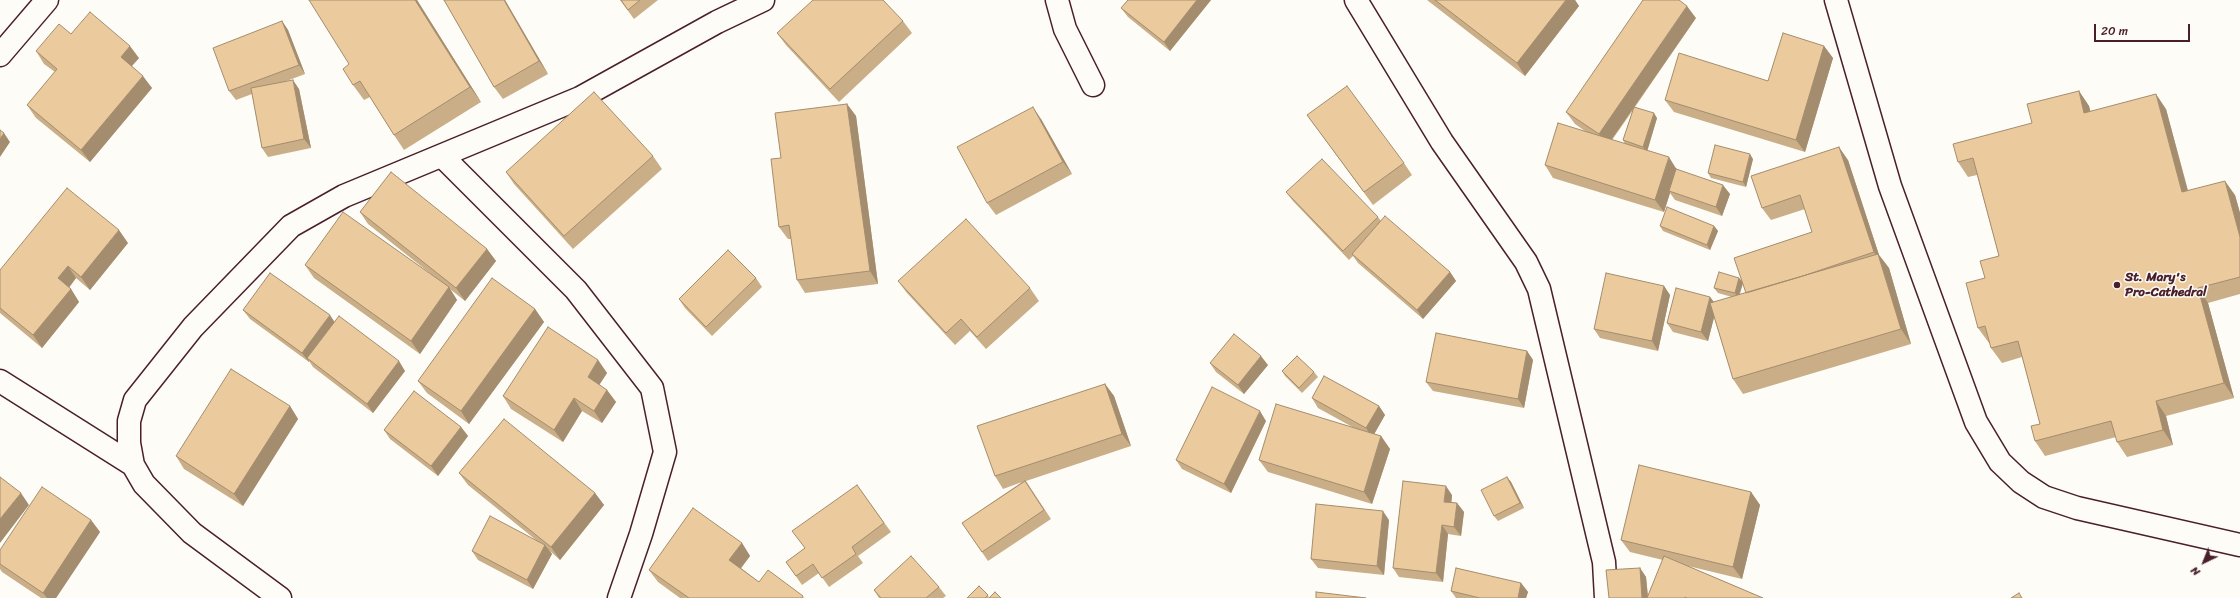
<!DOCTYPE html>
<html>
<head>
<meta charset="utf-8">
<style>
	body { margin:0 }
	#map { position:relative; width:2240px; height:598px; overflow:hidden; background:#fdfcf7; font-family:Sriracha,sans-serif }
	canvas { display:block }
	.north { position:absolute; left:2184px; top:542px; width:40px; height:40px; -webkit-text-stroke:3px #fdfcf7; paint-order:stroke; rotate:223deg; font-size:11px; font-weight:700; line-height:16px; text-align:center; color:#4a1f2b }
	.north::after { content:''; display:block; margin:auto; width:14px; height:18px; background:#4a1f2b; clip-path:polygon(50% 0,100% 100%,50% 72%,0 100%) }
	.scale { position:absolute; left:2094px; top:24px; width:96px; height:18px; box-sizing:border-box; border:2px solid #4a1f2b; border-top:0; padding-left:5px; font-size:12px; line-height:14px; white-space:nowrap; color:#4a1f2b; -webkit-text-stroke:3px #fdfcf7; paint-order:stroke }
</style>
</head>
<body>
<div id="map">
<canvas width="2240" height="598"></canvas>
<div class="north">N</div>
<div class="scale">20 m</div>
</div>
<script>
const ctx = document.querySelector('canvas').getContext('2d');
ctx.lineJoin = 'round';
const shape = rows => new Path2D(rows.map(r => 'M' + r).join(''));
function strokePath(path, color, width, dash) { ctx.strokeStyle = color; ctx.lineWidth = width; ctx.lineCap = dash ? 'butt' : 'round'; ctx.setLineDash(dash || []); ctx.stroke(path); }
function fill(path, color) { ctx.fillStyle = color; ctx.fill(path, 'evenodd'); }
function write(font, color, halo, rows, align = 'center') {
  ctx.font = font + ' Sriracha,sans-serif'; ctx.lineWidth = 3; ctx.setLineDash([]); ctx.textBaseline = 'middle'; ctx.strokeStyle = halo; ctx.fillStyle = color; for (const [text, x, y, turn = 0] of rows) {
    ctx.save(); ctx.translate(x, y); ctx.rotate((+turn || 0) * Math.PI / 180); ctx.textAlign = isNaN(turn) ? turn : align; if (halo) ctx.strokeText(text, 0, 0); ctx.fillText(text, 0, 0); ctx.restore();
  }
}
const minor = shape([
	[1057,0,1065,29,1093,85],
	[1356,0,1442,142,1526,262,1539,289,1604,562,1606,598],
	[1836,0,1890,186,1976,422,2000,462,2021,482,2044,497,2077,508,2240,545],
	[0,55,47,0],
	[442,156,576,290,652,388,665,452,641,534,619,598],
	[0,381,133,465],
	[280,598,192,533,144,484,133,465,129,443,129,421,135,400,193,327,291,226,344,196,580,98,717,22,763,0]
]);
strokePath(minor, '#4a1f2b', 25);
strokePath(minor, '#fdfcf7', 22);
fill(shape([
	[417,0,481,102,404,150,394,135,370,97,364,100,353,85,349,64],
	[444,0,505,0,548,74,503,99,494,87],
	[620,0,658,0,634,19],
	[1128,0,1211,0,1170,51,1128,17,1121,8],
	[1427,0,1575,0,1579,6,1525,76],
	[1696,18,1635,107,1657,118,1647,150,1677,169,1730,194,1722,216,1675,200,1670,193,1664,212,1553,178,1545,165,1585,131,1575,124,1566,112],
	[1633,110,1623,140,1625,144,1612,140],
	[282,21,288,30,305,74,284,82,299,89,311,148,268,157,262,148,252,94,236,100,229,91],
	[903,21,912,33,839,102,786,45,777,33],
	[71,34,139,58,132,66,152,88,90,162,36,118,27,105,55,72,44,64,36,51],
	[1824,46,1833,58,1805,152,1674,112,1665,100,1768,81],
	[2079,91,2089,106,2090,111,2166,109,2188,190,2235,195,2240,213,2240,294,2208,303,2234,398,2166,416,2173,445,2127,457,2117,442,2116,437,2045,456,2035,441,2040,424,2022,357,2002,363,1991,348,1990,343,1989,343,1978,328,1985,278,1999,256,1977,175,1968,177,1958,162,2032,123],
	[847,104,856,116,878,284,805,293,797,280,791,239,788,239,779,227,781,158],
	[1307,115,1404,163,1412,175,1373,205],
	[1041,119,1072,174,996,215,987,203],
	[653,156,662,169,573,249,514,184,506,172],
	[1753,159,1746,187,1711,178,1708,173],
	[1848,160,1879,255,1889,268,1911,344,1743,394,1733,379,1714,317,1708,341,1673,332,1667,323,1710,297,1714,302,1732,297,1718,293,1714,288,1739,278,1743,282,1812,232,1805,209,1771,220,1762,208],
	[1743,283,1746,293,1740,294],
	[1286,192,1378,217,1381,221,1450,272,1456,281,1423,319,1358,263,1353,256,1349,260,1293,201],
	[360,212,487,249,496,261,465,301,450,289,457,300,420,354,314,278,305,265,441,282,368,224],
	[1660,226,1714,226,1718,231,1710,250,1663,231],
	[128,243,90,290,76,278,69,288,71,289,79,302,42,348,0,313,0,270],
	[756,278,762,287,712,336,685,308,679,299],
	[898,281,1030,288,1039,301,986,349,970,331,955,345,907,293],
	[1664,286,1670,295,1658,351,1600,338,1594,329],
	[535,309,544,322,469,424,427,393,418,381],
	[243,310,334,322,405,371,373,413,313,367,309,361,309,362,250,319],
	[1527,351,1533,360,1524,408,1433,391,1426,382],
	[598,360,607,373,599,385,607,390,616,402,602,423,582,411,563,442,511,409,503,396],
	[1210,363,1268,365,1244,394,1216,372],
	[1282,371,1314,372,1318,377,1302,393,1285,376],
	[1105,384,1114,396,1131,446,1026,481,1051,519,988,561,962,523,1022,482,1003,489,995,476],
	[1312,398,1379,406,1385,415,1374,434,1381,436,1390,449,1372,504,1268,472,1259,460,1356,429,1318,408],
	[290,406,298,419,243,506,184,469,176,456],
	[1266,421,1231,493,1182,469,1176,460],
	[461,427,468,436,438,476,390,439,384,430],
	[459,473,595,493,604,505,560,560,550,551,552,554,533,589,478,560,472,551,536,540,468,485],
	[1507,477,1511,482,1524,508,1498,521,1494,516],
	[857,485,891,532,858,556,863,563,829,587,819,573,802,585,786,562,805,548],
	[1751,492,1760,505,1742,579,1688,566,1763,598,1609,598,1640,568,1646,577,1648,596,1663,560,1630,552,1621,540],
	[1452,495,1451,502,1457,503,1464,512,1461,536,1448,534,1443,582,1399,577,1393,568],
	[91,520,100,532,56,598,41,598,2,572,0,569,0,550],
	[1389,520,1384,575,1318,568,1311,559],
	[742,543,750,556,741,568,759,582,805,598,680,598,658,582,649,570],
	[1521,583,1528,592,1526,598,1456,598,1451,591],
	[939,587,946,596,943,598,879,598,874,590],
	[988,595,989,598,1001,598,967,598]
]), '#caae87');
fill(shape([
	[415,0,417,0,481,102,470,87],
	[504,0,505,0,548,74,539,61],
	[1197,0,1211,0,1170,51,1164,42],
	[1566,0,1575,0,1579,6,1525,76,1517,63],
	[1687,6,1696,18,1607,146,1599,134],
	[282,21,288,30,305,74,299,65],
	[130,46,139,58,129,69,121,57],
	[1824,46,1833,58,1805,152,1796,140],
	[143,76,152,88,90,162,81,150],
	[293,80,299,89,311,148,304,139],
	[2079,91,2089,106,2095,128,2084,113],
	[2156,94,2166,109,2192,207,2182,192],
	[847,104,856,116,878,284,870,271],
	[1033,107,1041,119,1072,174,1063,162],
	[1654,113,1657,118,1647,152,1643,147],
	[4,133,10,142,0,157,0,139],
	[1839,147,1848,160,1879,255,1889,268,1911,344,1901,329,1881,263,1874,252],
	[1750,154,1753,159,1746,187,1743,182],
	[1669,157,1677,170,1669,191,1670,193,1664,212,1655,200],
	[2225,181,2235,195,2240,213,2240,237],
	[1723,185,1730,194,1722,216,1716,207],
	[1714,226,1718,231,1710,250,1707,245],
	[119,230,128,243,90,290,81,277],
	[487,249,496,261,465,301,456,288],
	[68,266,76,278,66,291,58,278],
	[1450,272,1456,281,1423,319,1417,310],
	[1739,278,1743,283,1738,298,1735,293],
	[1664,286,1670,295,1658,351,1652,341],
	[449,287,457,300,420,354,411,341],
	[2198,288,2208,303,2234,398,2224,383],
	[71,289,79,302,42,348,33,335],
	[1710,297,1717,306,1708,341,1701,332],
	[535,309,544,322,469,424,461,411],
	[330,315,336,324,307,358,309,361,309,362,302,353],
	[1527,351,1533,360,1524,408,1518,399],
	[1261,356,1268,365,1244,394,1238,385],
	[598,360,607,373,596,390,588,377],
	[399,361,405,371,373,413,367,404],
	[1105,384,1114,396,1131,446,1122,434],
	[607,390,616,402,602,423,594,411],
	[574,398,582,411,563,442,554,430],
	[2156,401,2166,416,2173,445,2163,430],
	[290,406,298,419,243,506,234,494],
	[1379,406,1385,415,1372,438,1366,428],
	[1260,411,1266,421,1231,493,1224,484],
	[461,427,468,436,438,476,431,466],
	[1381,436,1390,449,1372,504,1364,492],
	[1507,477,1511,482,1524,508,1520,503],
	[1446,486,1452,495,1451,511,1444,502],
	[1751,492,1760,505,1742,579,1733,567],
	[21,493,29,505,0,543,0,519],
	[595,493,604,505,560,560,551,547],
	[1457,503,1464,512,1461,536,1454,527],
	[1383,511,1389,520,1384,575,1377,566],
	[91,520,100,532,56,598,47,598,43,593],
	[1442,525,1448,534,1443,582,1436,573],
	[742,543,750,556,738,572,729,560],
	[545,545,552,554,533,589,527,580],
	[1640,568,1646,577,1648,598,1642,598],
	[1521,583,1528,592,1526,598,1518,598]
]), '#a48d6e');
const building = shape([
	[309,0,415,0,470,87,394,135,360,81,353,85,343,69,349,64,309,0],
	[444,0,504,0,539,61,494,87,444,0],
	[621,0,640,0,628,10,621,0],
	[813,0,883,0,903,21,830,89,777,33,813,0],
	[1128,0,1197,0,1164,42,1121,8,1128,0],
	[1435,0,1566,0,1517,63,1435,0],
	[1643,0,1679,0,1687,6,1599,134,1566,112,1643,0],
	[90,12,130,46,121,57,143,76,81,150,27,105,57,69,36,51,59,24,71,34,90,12],
	[282,21,299,65,229,91,213,48,282,21],
	[1783,33,1824,46,1796,140,1665,100,1679,53,1768,81,1783,33],
	[293,80,304,139,262,148,251,88,293,80],
	[1347,86,1404,163,1364,192,1307,115,1347,86],
	[2079,91,2084,113,2156,94,2182,192,2225,181,2240,237,2240,277,2198,288,2224,383,2156,401,2163,430,2117,442,2111,421,2035,441,2031,426,2040,424,2018,341,1991,348,1985,326,1978,328,1966,283,1985,278,1980,261,1999,256,1973,158,1958,162,1953,144,2032,123,2027,104,2079,91],
	[594,92,653,156,564,236,506,172,594,92],
	[847,104,870,271,797,280,789,225,779,227,771,159,781,158,775,113,847,104],
	[1033,107,1063,162,987,203,957,147,1033,107],
	[1634,107,1654,113,1643,147,1623,140,1634,107],
	[1558,123,1669,157,1655,200,1545,165,1558,123],
	[0,130,4,133,0,139,0,130],
	[1715,145,1750,154,1743,182,1708,173,1715,145],
	[1839,147,1874,252,1803,276,1746,293,1734,258,1812,232,1800,195,1762,208,1751,176,1839,147],
	[1322,159,1378,217,1343,251,1286,192,1322,159],
	[1676,169,1723,185,1716,207,1669,191,1676,169],
	[391,172,487,249,456,288,360,212,391,172],
	[67,188,119,230,81,277,68,266,58,278,71,289,33,335,0,308,0,270,67,188],
	[1667,207,1714,226,1707,245,1660,226,1667,207],
	[343,212,449,287,411,341,305,265,343,212],
	[1385,216,1450,272,1417,310,1352,254,1385,216],
	[966,219,1030,288,977,337,961,319,946,333,898,281,966,219],
	[728,250,756,278,706,327,679,299,728,250],
	[1878,254,1901,329,1733,379,1710,303,1878,254],
	[1719,272,1739,278,1735,293,1714,288,1719,272],
	[270,273,330,315,302,353,243,310,270,273],
	[1606,273,1664,286,1652,341,1594,329,1606,273],
	[492,278,535,309,461,411,418,381,492,278],
	[1676,288,1710,297,1701,332,1667,323,1676,288],
	[339,316,399,361,367,404,307,358,339,316],
	[548,327,598,360,588,377,607,390,594,411,574,398,554,430,503,396,548,327],
	[1436,333,1527,351,1518,399,1426,382,1436,333],
	[1234,334,1261,356,1238,385,1210,363,1234,334],
	[1297,356,1314,372,1299,388,1282,371,1297,356],
	[231,369,290,406,234,494,176,456,231,369],
	[1324,376,1379,406,1366,428,1312,398,1324,376],
	[1105,384,1122,434,995,476,977,426,1105,384],
	[1212,387,1260,411,1224,484,1176,460,1212,387],
	[414,391,461,427,431,466,384,430,414,391],
	[1276,404,1381,436,1364,492,1259,460,1276,404],
	[504,419,595,493,551,547,459,473,504,419],
	[1639,465,1751,492,1733,567,1621,540,1639,465],
	[0,477,21,493,0,519,0,477],
	[1507,477,1520,503,1494,516,1481,490,1507,477],
	[1025,481,1044,510,982,552,962,523,1025,481],
	[1403,481,1446,486,1444,502,1457,503,1454,527,1442,525,1436,573,1393,568,1403,481],
	[857,485,884,523,852,547,856,554,822,578,813,564,796,576,786,562,805,548,792,531,857,485],
	[42,487,91,520,43,593,0,564,0,550,42,487],
	[1316,504,1383,511,1377,566,1311,559,1316,504],
	[693,508,742,543,729,560,759,582,768,570,803,596,802,598,689,598,649,570,693,508],
	[490,516,545,545,527,580,472,551,490,516],
	[911,556,939,587,926,598,881,598,874,590,911,556],
	[1664,556,1763,598,1687,598,1685,597,1685,598,1647,598,1664,556],
	[1456,568,1521,583,1518,598,1480,598,1451,591,1456,568],
	[1640,568,1642,598,1609,598,1606,570,1640,568],
	[979,586,988,595,985,598,967,598,979,586],
	[995,592,1001,598,989,598,995,592],
	[1316,592,1366,598,1316,598,1316,592],
	[2019,593,2022,598,2011,598,2019,593]
]);
fill(building, '#ebca9d');
strokePath(building, '#a48d6e', 1);
for (const [x, y, r, color] of [
	[2117,285,4,"#4a1f2b"]
]) { const dot = new Path2D(); dot.arc(x, y, r, 0, 2 * Math.PI); ctx.fillStyle = color; ctx.fill(dot); strokePath(dot, '#fdfcf7', 1.5); }
write('bold 13px', '#4a1f2b', '#fdfcf7', [
	["St. Mary's",2125,278],
	["Pro-Cathedral",2125,293]
], 'left');
</script>
</body>
</html>
